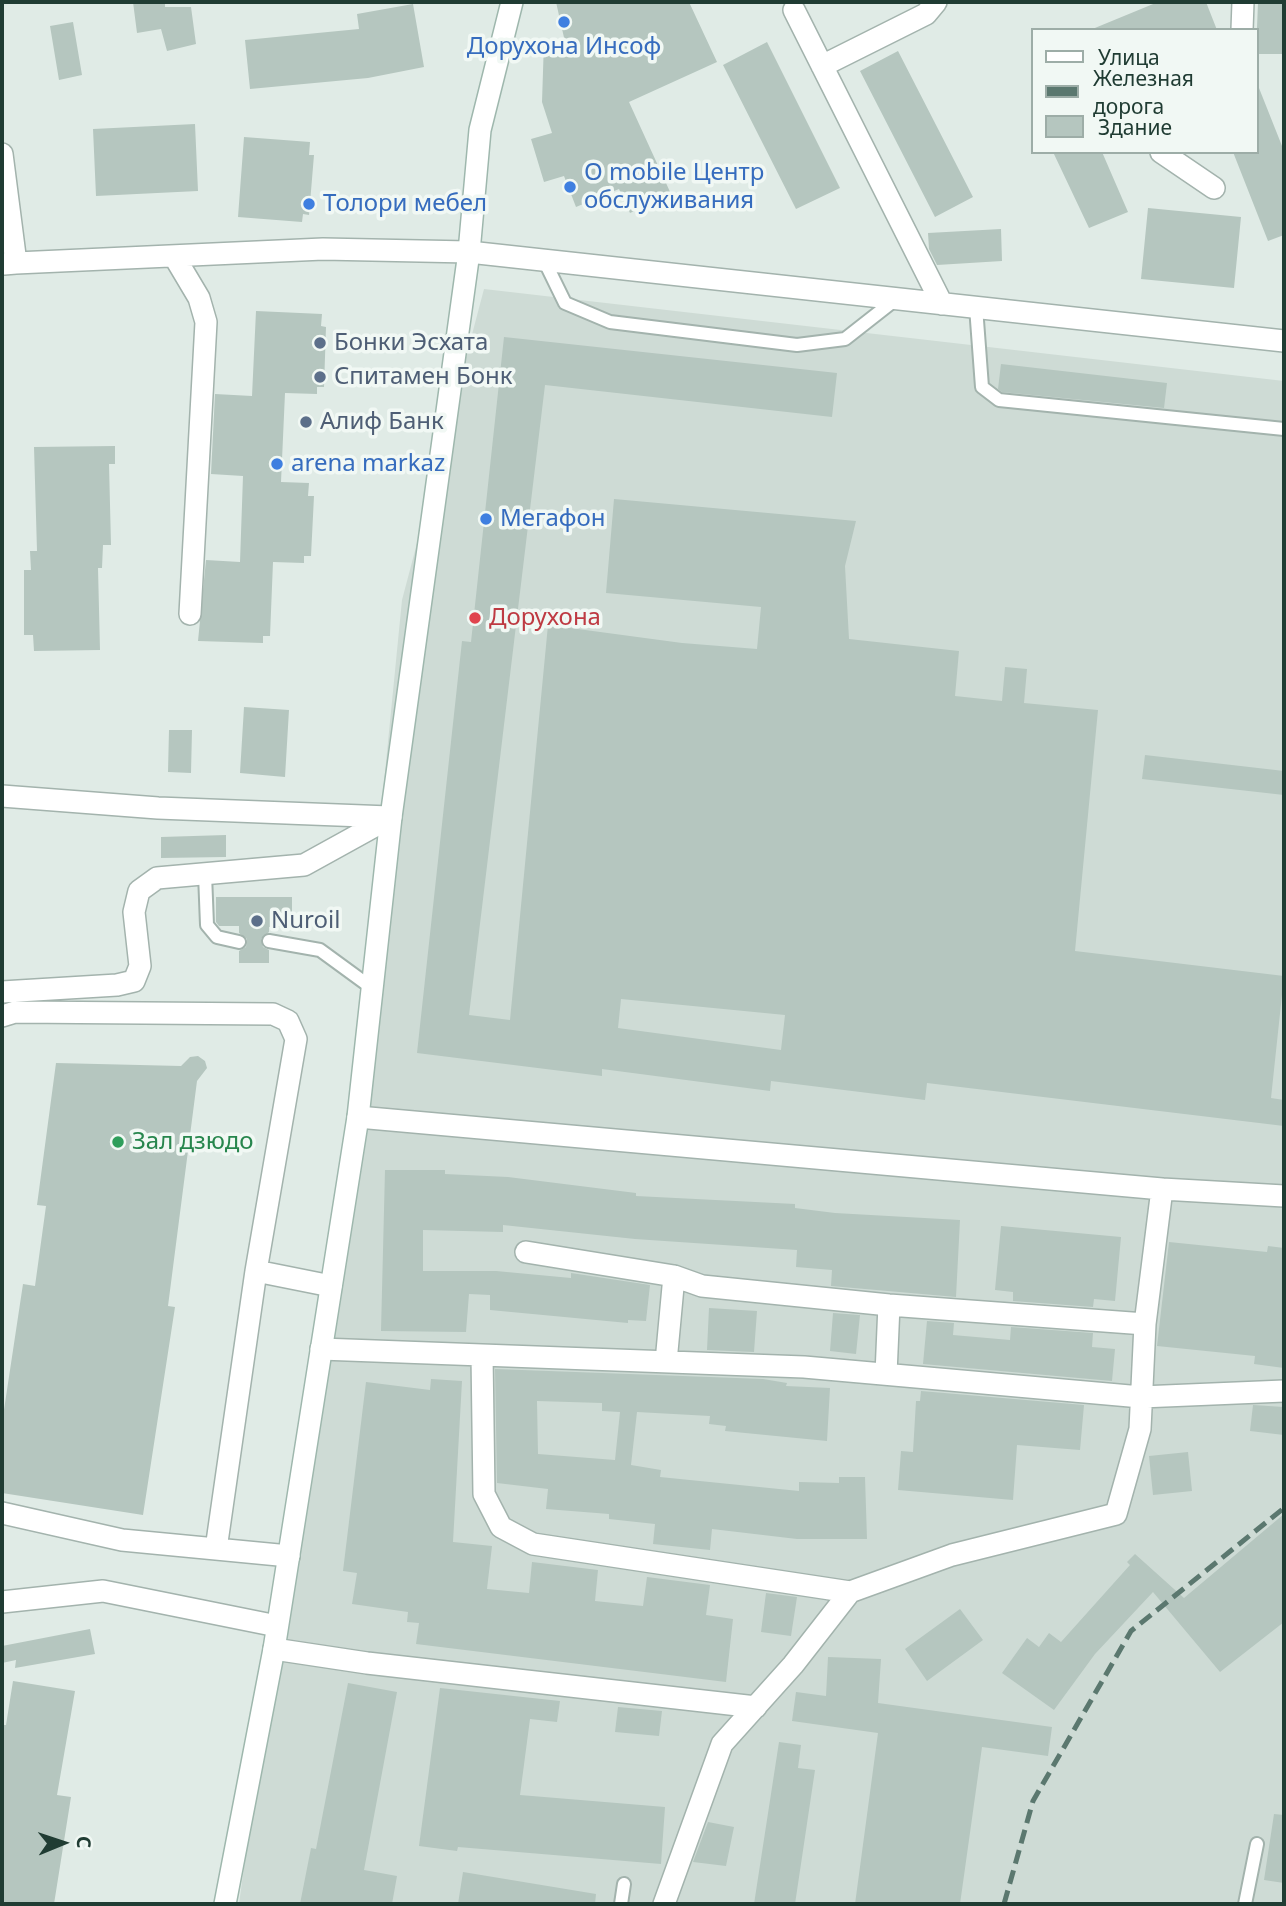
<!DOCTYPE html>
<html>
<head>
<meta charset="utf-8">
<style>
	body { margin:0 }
	#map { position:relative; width:1286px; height:1906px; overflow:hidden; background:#e0ebe6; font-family:"Noto Sans",sans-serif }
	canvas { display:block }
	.frame { position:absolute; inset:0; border:4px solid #203c33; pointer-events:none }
	.legend { position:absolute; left:1031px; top:28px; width:228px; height:126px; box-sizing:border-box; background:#f1f8f4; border:2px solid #9dada7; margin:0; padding:9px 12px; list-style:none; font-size:21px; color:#203c33 }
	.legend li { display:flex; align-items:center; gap:14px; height:35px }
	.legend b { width:35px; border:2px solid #9dada7 }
	.north { position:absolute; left:28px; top:1808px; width:70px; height:70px; -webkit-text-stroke:5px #f1f8f4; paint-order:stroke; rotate:88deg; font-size:19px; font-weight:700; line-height:28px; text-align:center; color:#203c33 }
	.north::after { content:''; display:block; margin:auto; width:24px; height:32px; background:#203c33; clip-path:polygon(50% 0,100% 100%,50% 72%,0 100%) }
</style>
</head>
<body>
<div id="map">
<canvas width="1286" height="1906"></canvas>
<div class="frame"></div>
<ul class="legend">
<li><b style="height:9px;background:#fff"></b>Улица</li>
<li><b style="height:9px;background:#5b786f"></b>Железная дорога</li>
<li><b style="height:19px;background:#b5c6bf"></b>Здание</li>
</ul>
<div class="north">С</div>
</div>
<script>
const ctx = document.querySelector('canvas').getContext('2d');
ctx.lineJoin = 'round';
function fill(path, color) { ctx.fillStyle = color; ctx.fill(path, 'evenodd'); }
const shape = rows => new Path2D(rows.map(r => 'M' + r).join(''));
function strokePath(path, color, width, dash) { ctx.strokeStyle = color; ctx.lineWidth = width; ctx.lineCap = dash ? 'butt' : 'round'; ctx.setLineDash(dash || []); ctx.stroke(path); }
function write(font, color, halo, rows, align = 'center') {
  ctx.font = font + ' "Noto Sans",sans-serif'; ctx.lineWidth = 7; ctx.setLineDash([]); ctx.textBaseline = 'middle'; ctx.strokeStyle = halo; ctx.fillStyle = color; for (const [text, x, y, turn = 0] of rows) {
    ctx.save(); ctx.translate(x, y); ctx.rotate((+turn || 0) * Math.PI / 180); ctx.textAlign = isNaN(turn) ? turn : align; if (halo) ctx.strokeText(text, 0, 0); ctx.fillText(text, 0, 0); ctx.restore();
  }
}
fill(shape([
	[484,289,1284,381,1284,1904,239,1904,277,1626,335,1279,402,600]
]), '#cedbd5');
fill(shape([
	[133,2,165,2,165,7,191,7,196,44,167,51,161,29,137,33],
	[556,2,689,2,717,62,629,102,671,194,630,213,619,189,576,207,564,176,544,182,531,139,552,133,542,102,544,41,565,42],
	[1158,2,1206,2,1217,30,1090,30],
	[1258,2,1284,2,1284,54,1256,54],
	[413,4,424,67,368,78,250,89,245,40,359,29,357,14],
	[73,22,82,75,59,80,50,26],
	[767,42,840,188,796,209,723,65],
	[898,51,973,197,935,217,860,71],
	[1257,83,1284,151,1284,235,1268,241,1233,152,1256,152],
	[195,124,198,191,96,196,93,129],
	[244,137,310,142,309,155,314,155,309,215,303,214,302,222,238,217],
	[1053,152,1102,152,1128,212,1089,228],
	[1148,208,1241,217,1234,288,1141,279],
	[1001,229,1002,261,937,265,929,249,928,233],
	[256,311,322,314,321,326,326,327,324,387,317,387,317,394,285,393,281,482,309,483,308,496,314,496,311,556,304,556,304,563,273,562,270,636,263,636,263,643,198,641,206,560,240,562,243,476,211,474,215,394,252,396],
	[504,337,837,373,832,417,545,385,469,1015,510,1020,548,625,682,643,757,649,761,607,606,593,614,499,856,521,845,566,849,639,959,651,955,696,1002,701,1005,667,1027,669,1024,703,1098,710,1075,951,1284,976,1271,1098,1284,1100,1284,1126,927,1083,925,1100,771,1081,770,1091,602,1069,602,1076,417,1053,462,641,471,642],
	[621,999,785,1015,781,1050,618,1028],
	[1001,364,1167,383,1164,408,1002,392,998,389],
	[115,446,115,464,109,464,111,545,103,545,102,568,98,568,100,650,34,651,33,635,24,635,24,570,31,570,30,551,37,551,34,447],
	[244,707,289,710,285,777,240,773],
	[169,730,192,730,191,773,168,772],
	[1145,755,1284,771,1284,795,1142,779],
	[226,835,226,857,161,858,161,837],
	[216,897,292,897,292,927,269,927,269,932,261,939,263,947,269,950,269,963,239,963,239,951,246,947,247,939,239,933,239,926,219,926,216,922],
	[198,1056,205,1061,207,1068,197,1081,168,1306,175,1307,143,1515,2,1493,2,1423,23,1284,35,1286,46,1206,37,1205,56,1063,181,1066,190,1057],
	[385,1170,445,1170,445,1174,508,1177,636,1193,636,1196,795,1204,795,1208,835,1213,960,1220,956,1297,831,1286,832,1270,796,1267,797,1250,635,1239,503,1225,503,1232,423,1230,423,1271,496,1271,571,1278,571,1273,650,1285,646,1321,628,1320,628,1323,490,1310,490,1295,469,1294,466,1332,381,1331],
	[1001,1226,1121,1237,1115,1301,1094,1299,1093,1307,1013,1301,1013,1292,995,1290],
	[1169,1242,1267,1252,1268,1246,1284,1248,1284,1368,1254,1364,1255,1356,1157,1346],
	[709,1308,757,1311,754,1352,707,1350],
	[833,1313,860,1315,856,1354,830,1351],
	[927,1321,954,1323,953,1335,1010,1340,1011,1327,1093,1333,1092,1347,1115,1349,1112,1381,923,1364],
	[495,1369,763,1379,787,1383,786,1386,830,1388,827,1441,725,1431,726,1426,709,1424,710,1416,637,1412,631,1465,661,1470,660,1477,799,1491,799,1482,839,1483,839,1477,865,1477,867,1539,797,1539,712,1529,710,1550,653,1544,655,1524,609,1519,609,1514,546,1509,548,1489,497,1483],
	[537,1401,602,1403,602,1411,620,1412,615,1460,538,1454],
	[431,1379,462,1381,453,1542,492,1546,487,1589,529,1593,532,1562,598,1570,595,1601,643,1606,647,1577,710,1585,706,1615,733,1619,726,1682,416,1644,419,1623,407,1622,408,1612,352,1604,357,1573,343,1571,366,1382,430,1390],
	[921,1391,1084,1405,1080,1450,1017,1445,1013,1500,898,1490,901,1451,913,1452,916,1401,920,1401],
	[1253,1405,1284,1407,1284,1435,1250,1431],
	[1188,1452,1192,1491,1153,1495,1149,1456],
	[1284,1514,1284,1622,1220,1672,1153,1592,1095,1654,1054,1710,1002,1673,1027,1638,1039,1647,1049,1633,1061,1642,1130,1565,1127,1562,1135,1554,1184,1598],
	[766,1593,797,1597,791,1636,761,1632],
	[960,1609,983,1640,927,1681,905,1649],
	[90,1629,95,1654,15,1668,16,1660,2,1663,2,1646],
	[828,1657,881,1659,878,1703,1052,1727,1048,1756,982,1747,960,1904,855,1904,878,1733,792,1721,796,1692,826,1696],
	[13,1681,75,1691,57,1795,71,1797,54,1904,2,1904,2,1725,6,1725],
	[348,1683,397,1692,364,1870,397,1876,392,1904,300,1904,311,1848,316,1849],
	[440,1688,560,1701,557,1722,530,1719,520,1795,665,1807,661,1864,458,1847,457,1851,419,1846],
	[618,1707,662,1711,659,1736,615,1732],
	[779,1742,801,1745,798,1768,815,1770,795,1904,754,1904],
	[1274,1814,1284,1815,1284,1883,1264,1880],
	[708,1822,734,1827,726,1866,693,1862],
	[463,1872,596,1894,595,1904,458,1904]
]), '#b5c6bf');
const service = shape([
	[544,260,565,303,610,322,797,345,845,339,896,299],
	[976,307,982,387,999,400,1284,429],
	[205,874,207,925,217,937,239,942],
	[269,941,320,950,372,988],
	[621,1904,624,1884],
	[1245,1904,1257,1844]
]);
const minor = shape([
	[794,10,942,304],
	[1242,30,1243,2],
	[822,66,926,14,936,2],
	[1161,152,1214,188],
	[2,154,16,263,4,264],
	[174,256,199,298,206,322,190,614],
	[16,263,323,249,469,252,1284,341],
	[2,796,158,808,389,817],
	[2,992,117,985,134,981,140,966,134,912,139,891,157,878,304,865,391,817],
	[2,1016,15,1012,273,1014,288,1021,296,1039,256,1271,216,1549],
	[358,1117,1162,1189,1284,1196],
	[526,1252,674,1276,702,1286,889,1305,1145,1324],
	[256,1271,331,1286],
	[321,1349,804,1367,1141,1397,1284,1391],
	[482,1355,484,1494,501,1527,533,1544,850,1592],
	[666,1362,674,1276],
	[886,1374,889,1305],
	[2,1513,122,1540,289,1556],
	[2,1602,103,1591,277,1626],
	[274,1649,367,1663,756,1707],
	[664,1904,722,1744,793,1665,850,1592,952,1555,1116,1514,1140,1429,1145,1324,1162,1189]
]);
const secondary = shape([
	[225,1904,274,1649,358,1117,391,817,469,252,480,130,512,2]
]);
strokePath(service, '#a3b3ad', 16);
strokePath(minor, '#a3b3ad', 24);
strokePath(secondary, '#9eb7ad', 24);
strokePath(service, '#fff', 12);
strokePath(minor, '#fff', 21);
strokePath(secondary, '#fff', 21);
strokePath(shape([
	[1004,1904,1033,1801,1131,1631,1284,1508]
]), '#5b786f', 5, [14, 7]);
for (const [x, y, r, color] of [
	[564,22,7,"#3f7fe0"],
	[570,187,7,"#3f7fe0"],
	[309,204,7,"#3f7fe0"],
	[320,343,7,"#5c6f8a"],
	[320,377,7,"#5c6f8a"],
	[306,422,7,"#5c6f8a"],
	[277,464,7,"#3f7fe0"],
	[486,519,7,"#3f7fe0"],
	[475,618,7,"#e0444e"],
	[257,921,7,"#5c6f8a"],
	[118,1142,7,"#2e9e5b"]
]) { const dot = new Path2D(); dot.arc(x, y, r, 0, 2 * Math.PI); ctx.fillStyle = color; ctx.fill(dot); strokePath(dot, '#f1f8f4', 2.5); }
write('24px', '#366cbe', '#f1f8f4', [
	["Дорухона Инсоф",564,47,"center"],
	["O mobile Центр",584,173],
	["обслуживания",584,201],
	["Толори мебел",323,204],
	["arena markaz",291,464],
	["Мегафон",500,519]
], 'left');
write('24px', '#4e5e75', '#f1f8f4', [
	["Бонки Эсхата",334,343],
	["Спитамен Бонк",334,377],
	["Алиф Банк",320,422],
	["Nuroil",271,921]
], 'left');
write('24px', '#be3a42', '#f1f8f4', [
	["Дорухона",489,618]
], 'left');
write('24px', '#27864d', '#f1f8f4', [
	["Зал дзюдо",132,1142]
], 'left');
</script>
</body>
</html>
